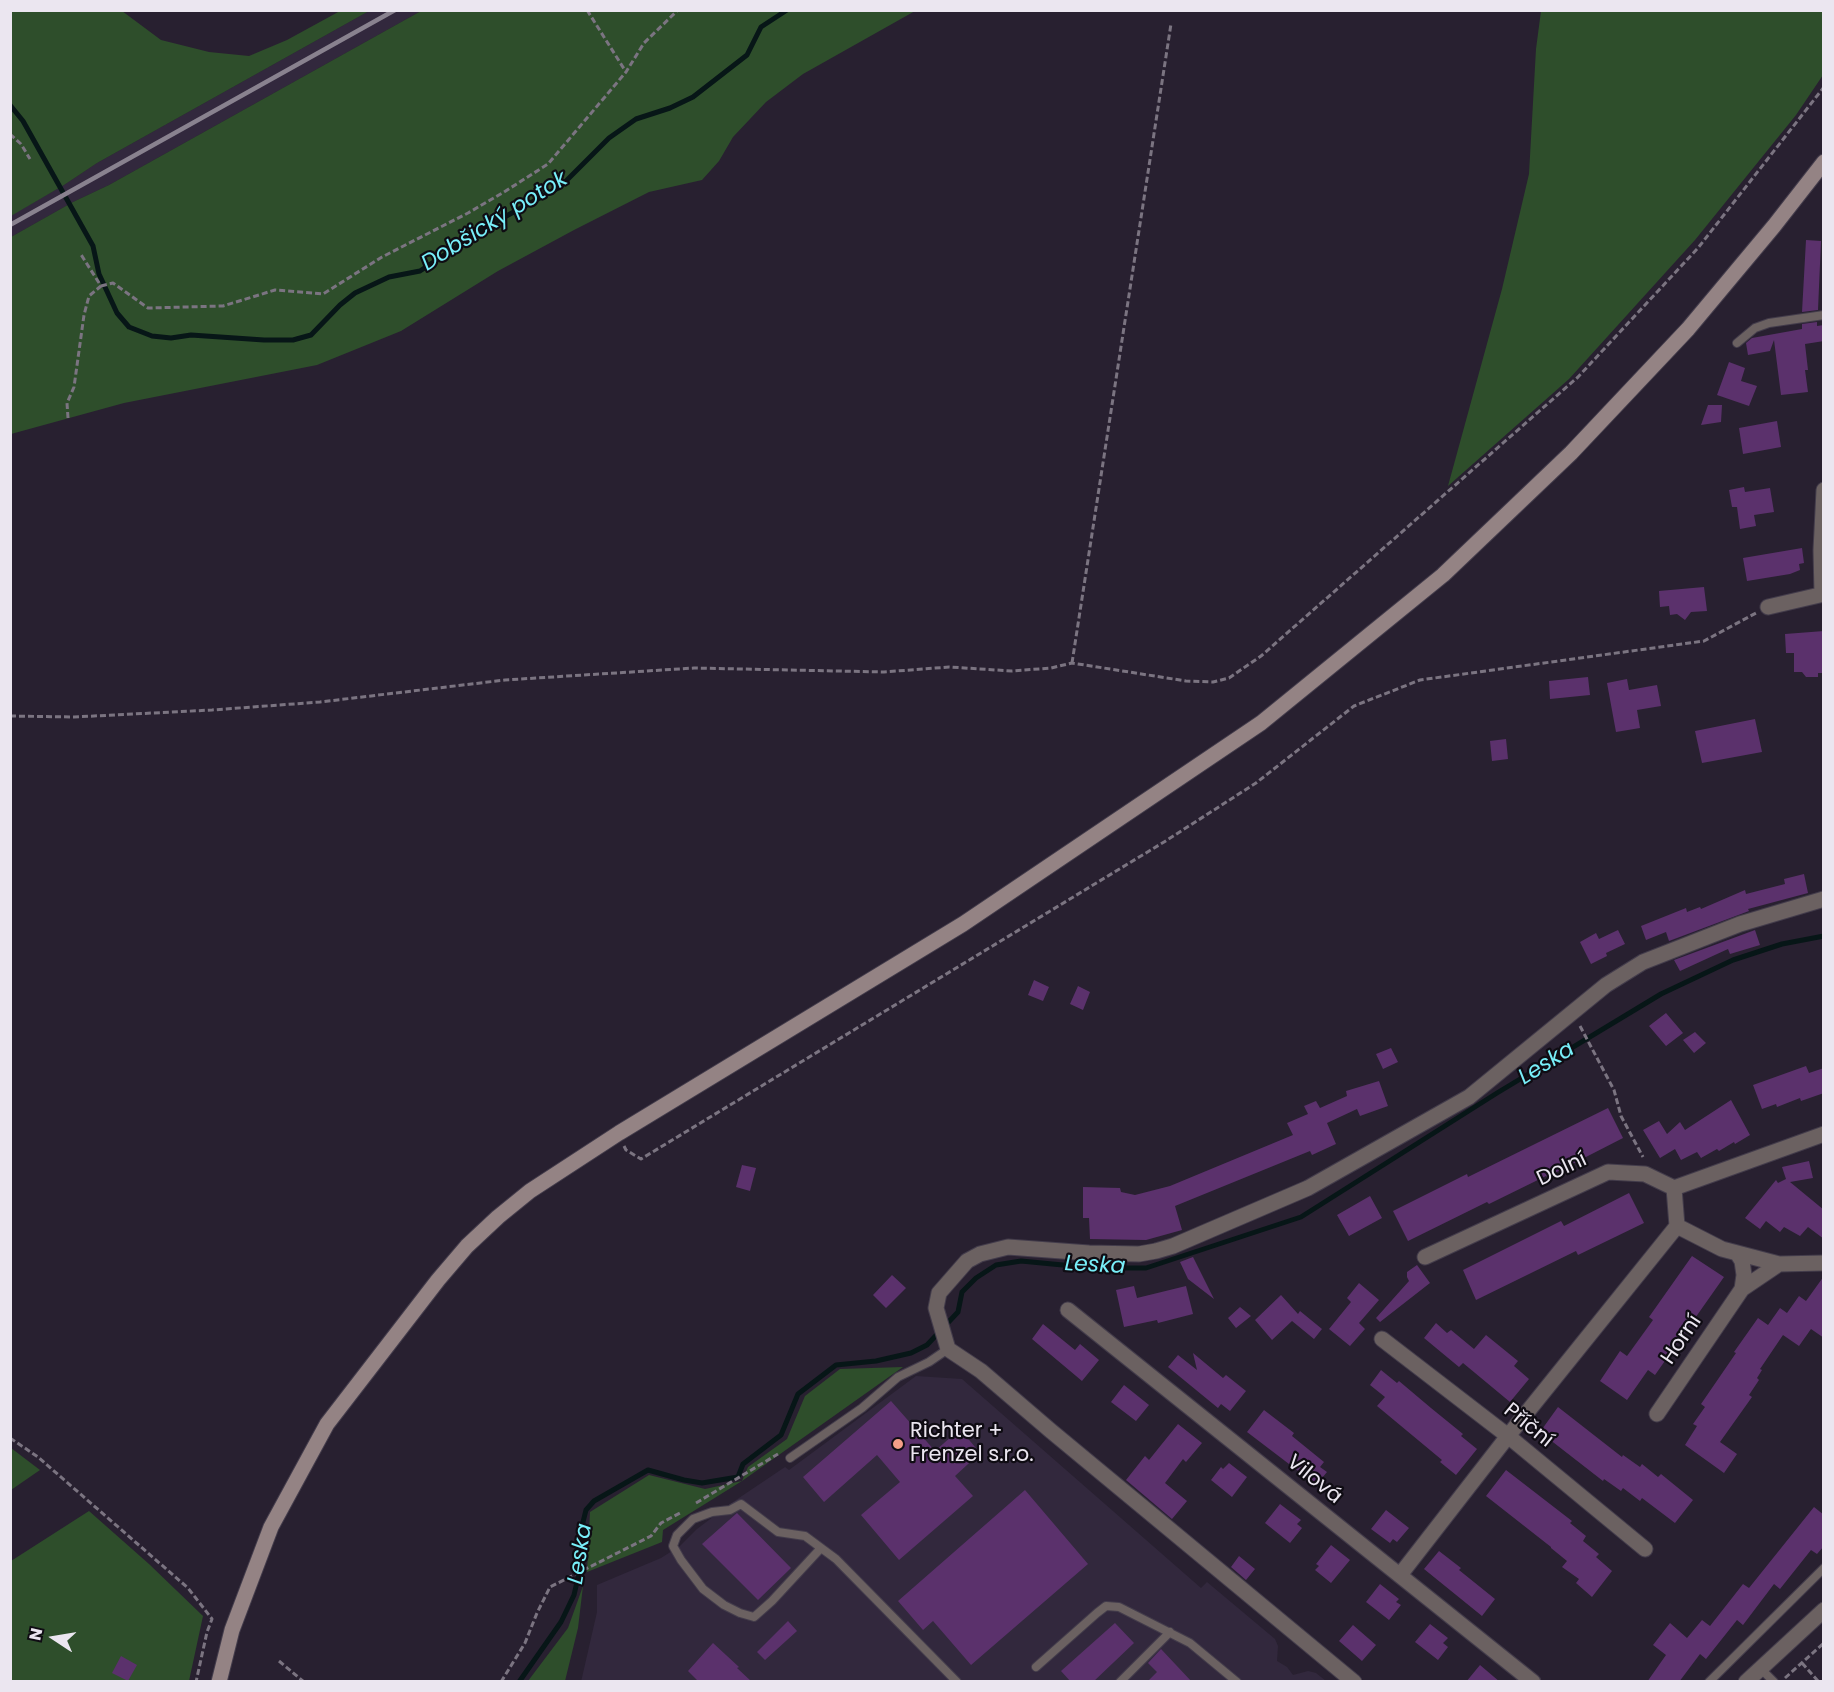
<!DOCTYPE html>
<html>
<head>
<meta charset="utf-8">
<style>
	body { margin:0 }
	#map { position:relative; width:1834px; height:1692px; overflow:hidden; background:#282030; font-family:Poppins,sans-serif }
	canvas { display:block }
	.frame { position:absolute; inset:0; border:12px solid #ebe6f0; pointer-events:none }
	.north { position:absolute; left:24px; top:1608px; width:60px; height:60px; -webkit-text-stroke:4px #0f0c13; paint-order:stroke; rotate:282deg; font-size:16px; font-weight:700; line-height:24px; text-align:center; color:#ebe6f0 }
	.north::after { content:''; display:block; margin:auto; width:21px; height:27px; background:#ebe6f0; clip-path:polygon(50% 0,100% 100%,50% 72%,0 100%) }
</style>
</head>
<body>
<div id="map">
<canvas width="1834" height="1692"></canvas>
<div class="frame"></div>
<div class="north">N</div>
</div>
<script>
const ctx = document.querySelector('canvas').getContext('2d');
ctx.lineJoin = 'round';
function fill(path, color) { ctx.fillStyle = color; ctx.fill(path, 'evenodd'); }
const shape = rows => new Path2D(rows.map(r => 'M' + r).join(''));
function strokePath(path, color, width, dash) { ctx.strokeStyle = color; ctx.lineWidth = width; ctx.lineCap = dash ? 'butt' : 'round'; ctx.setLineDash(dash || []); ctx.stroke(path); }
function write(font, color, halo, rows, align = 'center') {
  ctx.font = font + ' Poppins,sans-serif'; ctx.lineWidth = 4.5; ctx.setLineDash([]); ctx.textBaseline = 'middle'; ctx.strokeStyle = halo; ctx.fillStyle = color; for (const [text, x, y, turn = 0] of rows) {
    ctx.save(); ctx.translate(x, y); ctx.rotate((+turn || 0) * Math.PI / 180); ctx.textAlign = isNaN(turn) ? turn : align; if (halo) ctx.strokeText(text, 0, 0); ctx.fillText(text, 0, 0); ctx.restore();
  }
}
fill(shape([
	[369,11,421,11,109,185,73,202,11,237,10,216,64,185,97,163],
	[916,1376,962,1379,1201,1588,1207,1582,1275,1639,1278,1646,1277,1661,1287,1667,1293,1675,1308,1671,1316,1673,1326,1681,581,1682,597,1612,597,1585,661,1558,680,1546,697,1529,730,1504,785,1467,789,1470]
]), '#32283d');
fill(shape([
	[10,11,122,11,161,40,209,52,249,56,287,40,340,11,369,11,97,163,64,185,11,216],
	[421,11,915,11,803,74,766,102,733,137,719,161,702,180,649,192,574,230,498,271,401,331,317,365,124,403,11,434,11,237,73,202,109,185],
	[1541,11,1823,11,1823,75,1796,115,1695,240,1569,379,1448,486,1502,289,1529,174,1536,49],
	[903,1367,742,1481,663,1530,662,1542,587,1572,590,1512,649,1475,705,1489,742,1481,748,1467,787,1439,805,1396,840,1369],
	[11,1448,40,1470,11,1490],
	[89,1511,149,1564,203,1616,189,1681,11,1682,11,1561],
	[583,1586,578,1628,565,1681,528,1681,568,1628]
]), '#2e4e2b');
strokePath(shape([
	[10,105,23,121,93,246,99,274,117,313,129,327,152,336,171,338,191,335,264,340,293,340,311,335,340,305,355,293,389,277,420,271,486,227,560,187,609,138,636,119,670,108,693,97,747,55,761,27,787,10],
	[519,1682,561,1622,574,1595,583,1556,583,1522,586,1510,594,1501,648,1470,684,1480,702,1483,738,1477,743,1464,781,1435,798,1394,836,1365,876,1361,911,1353,927,1345,958,1312,962,1292,976,1278,996,1265,1021,1261,1094,1268,1146,1268,1301,1217,1497,1093,1661,994,1733,960,1782,944,1824,936]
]), '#071617', 5);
fill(shape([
	[1806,240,1821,241,1818,310,1802,312],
	[1817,322,1817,326,1824,325,1824,341,1805,344,1808,370,1805,370,1808,392,1781,395,1774,340,1770,351,1748,355,1746,343,1752,338,1802,329,1802,324],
	[1729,362,1745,368,1741,381,1757,386,1749,406,1717,395],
	[1708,405,1722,405,1721,422,1701,425],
	[1777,421,1781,447,1743,454,1739,428],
	[1744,487,1745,492,1770,488,1774,512,1754,515,1756,526,1740,529,1737,507,1732,507,1729,490],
	[1802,548,1804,563,1799,564,1800,570,1790,574,1747,581,1743,558],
	[1704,587,1707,611,1691,612,1685,620,1677,614,1670,615,1669,606,1660,607,1659,591],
	[1824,631,1824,673,1818,673,1818,677,1806,677,1802,672,1794,672,1794,653,1786,653,1785,634],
	[1588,677,1590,695,1550,699,1549,681],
	[1627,679,1629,690,1657,685,1661,706,1637,710,1640,728,1616,732,1607,683],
	[1755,719,1762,752,1702,763,1695,731],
	[1506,739,1508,759,1492,761,1490,741],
	[1804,874,1808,893,1748,909,1749,911,1669,941,1666,932,1646,940,1641,926,1686,908,1687,912,1700,907,1701,909,1745,890,1746,894,1785,884,1784,879],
	[1618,930,1625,944,1606,953,1607,956,1591,964,1580,942,1596,933,1599,939],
	[1755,930,1760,945,1730,954,1728,949,1680,971,1674,960],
	[1034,980,1049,987,1043,1001,1028,995],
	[1078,986,1090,992,1083,1010,1070,1004],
	[1666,1013,1683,1033,1666,1046,1649,1026],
	[1695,1032,1706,1043,1694,1053,1683,1040],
	[1391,1048,1398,1062,1383,1069,1376,1054],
	[1806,1066,1809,1073,1824,1068,1824,1093,1801,1101,1800,1098,1777,1107,1776,1104,1762,1109,1753,1085],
	[1379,1081,1388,1106,1360,1116,1357,1109,1327,1123,1336,1144,1312,1155,1310,1151,1175,1206,1182,1230,1146,1240,1090,1239,1089,1218,1083,1218,1083,1187,1120,1188,1121,1192,1135,1195,1170,1186,1293,1135,1287,1123,1308,1114,1304,1106,1316,1101,1320,1108,1347,1096,1346,1091],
	[1731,1100,1750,1135,1735,1144,1734,1142,1719,1151,1717,1149,1701,1158,1697,1152,1681,1160,1675,1149,1660,1158,1643,1130,1659,1121,1667,1134,1680,1122,1685,1130],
	[1608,1108,1623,1138,1547,1177,1546,1176,1489,1204,1487,1202,1408,1241,1393,1211,1467,1174,1468,1177],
	[1809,1161,1813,1178,1790,1182,1824,1210,1824,1239,1808,1227,1800,1236,1784,1227,1780,1232,1766,1221,1760,1229,1745,1218,1776,1180,1778,1183,1786,1179,1782,1167],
	[742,1165,756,1168,750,1191,736,1187],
	[1629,1193,1644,1223,1578,1255,1576,1251,1476,1300,1463,1270,1561,1221,1564,1226],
	[1370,1196,1382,1218,1349,1236,1337,1215],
	[1692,1256,1724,1277,1655,1375,1648,1370,1627,1400,1600,1381,1620,1351,1627,1356,1653,1320,1649,1317],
	[1193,1257,1214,1299,1188,1279,1180,1262],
	[1417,1265,1430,1283,1380,1322,1376,1318,1409,1281,1407,1277,1407,1272],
	[892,1275,906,1288,886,1308,873,1295],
	[1824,1276,1824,1338,1811,1329,1799,1346,1783,1335,1760,1369,1762,1370,1757,1378,1759,1380,1749,1395,1752,1397,1720,1442,1737,1454,1724,1473,1685,1445,1697,1426,1693,1424,1705,1407,1701,1404,1736,1353,1734,1352,1758,1318,1768,1325,1780,1308,1787,1313,1799,1296,1806,1301],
	[1359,1283,1379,1300,1359,1323,1365,1329,1350,1346,1329,1329,1351,1302,1347,1298],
	[1134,1286,1137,1298,1186,1286,1193,1314,1158,1323,1157,1320,1124,1327,1116,1290],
	[1281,1295,1298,1314,1300,1311,1322,1329,1314,1339,1292,1321,1272,1340,1255,1320],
	[1240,1307,1251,1316,1236,1328,1228,1318],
	[1436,1323,1447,1333,1451,1330,1474,1349,1486,1335,1518,1361,1514,1366,1529,1379,1510,1402,1463,1363,1459,1367,1424,1338],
	[1043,1324,1075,1350,1080,1344,1099,1360,1082,1381,1032,1339],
	[1193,1353,1223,1378,1226,1375,1246,1391,1230,1411,1221,1404,1218,1408,1168,1367,1178,1355,1197,1370],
	[1381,1370,1397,1383,1399,1381,1431,1408,1463,1434,1461,1436,1477,1449,1456,1475,1440,1462,1442,1460,1377,1406,1385,1397,1370,1385],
	[1124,1385,1149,1405,1136,1421,1111,1402],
	[891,1401,935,1451,960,1429,980,1453,955,1476,973,1496,899,1560,861,1515,900,1482,877,1455,824,1502,803,1477],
	[1558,1407,1622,1457,1623,1455,1640,1467,1642,1464,1658,1477,1661,1474,1693,1500,1675,1523,1642,1498,1640,1501,1623,1488,1621,1491,1604,1479,1603,1481,1540,1432],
	[1264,1410,1294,1433,1292,1436,1324,1462,1320,1467,1327,1472,1317,1484,1311,1479,1310,1480,1247,1432],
	[1178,1424,1202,1443,1186,1462,1183,1459,1165,1483,1187,1501,1172,1519,1126,1480,1145,1456,1149,1460],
	[1229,1463,1247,1477,1232,1497,1211,1480,1221,1467,1223,1469],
	[1506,1470,1572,1521,1570,1523,1586,1536,1583,1541,1599,1554,1596,1557,1612,1571,1592,1597,1576,1583,1579,1579,1562,1567,1567,1561,1551,1548,1551,1547,1486,1496],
	[1025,1490,1088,1564,971,1665,933,1621,923,1630,898,1601],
	[1280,1504,1301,1520,1297,1524,1302,1528,1290,1543,1265,1523],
	[1814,1507,1824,1515,1824,1546,1817,1554,1811,1550,1780,1589,1774,1584,1743,1625,1737,1620,1706,1659,1700,1654,1679,1682,1647,1682,1666,1655,1653,1645,1670,1623,1687,1638,1702,1620,1710,1626,1743,1584,1749,1588],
	[1386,1510,1409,1528,1397,1542,1393,1539,1390,1543,1371,1529],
	[737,1513,791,1568,758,1600,702,1544],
	[1331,1545,1350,1560,1331,1583,1315,1570,1319,1566,1316,1564],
	[1439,1551,1461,1568,1459,1570,1495,1599,1482,1616,1424,1569],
	[1239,1556,1255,1569,1246,1580,1231,1567],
	[1380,1584,1399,1599,1396,1602,1401,1605,1389,1620,1366,1602],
	[788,1621,797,1631,765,1660,757,1652],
	[1115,1623,1134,1643,1093,1682,1071,1682,1061,1671],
	[1430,1624,1448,1638,1443,1643,1448,1647,1438,1660,1415,1642],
	[1353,1625,1376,1645,1362,1661,1339,1641],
	[713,1643,739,1667,737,1668,752,1682,699,1682,688,1671],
	[1161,1649,1192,1682,1147,1682,1157,1672,1148,1663],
	[121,1656,137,1665,128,1681,112,1673],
	[1480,1665,1500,1682,1466,1682]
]), '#5b316c');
const service = shape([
	[1737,343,1755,328,1769,323,1824,315],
	[790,1458,862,1408,898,1377,929,1362,948,1349],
	[821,1548,772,1601,754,1617,740,1613,724,1605,703,1589,681,1560,673,1546,677,1535,693,1519,712,1512,730,1510,741,1504,778,1532,805,1536,836,1559,957,1682],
	[1036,1667,1097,1613,1106,1606,1119,1607,1190,1643,1237,1682],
	[1760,1668,1774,1682],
	[1120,1682,1170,1632],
	[1709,1682,1824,1568]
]);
const minor = shape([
	[1822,594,1821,550,1824,490],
	[1768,607,1824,594],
	[1677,1226,1722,1249,1779,1264],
	[1737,1253,1742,1261,1744,1275,1742,1289],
	[1425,1257,1608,1172,1645,1174,1674,1188,1824,1134],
	[1068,1310,1533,1682],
	[1382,1339,1508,1436,1645,1549],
	[1657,1414,1742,1289,1779,1264,1824,1263],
	[1400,1575,1508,1436,1677,1226,1674,1188],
	[1354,1682,1051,1431,981,1371,948,1349,936,1308,939,1293,967,1261,980,1254,1008,1247,1089,1253,1139,1254,1156,1251,1173,1246,1308,1188,1469,1097,1606,985,1643,962,1740,924,1824,899],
	[1746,1682,1824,1610]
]);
const secondary = shape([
	[219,1682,232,1630,271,1527,327,1424,438,1280,467,1246,498,1217,530,1191,619,1133,963,924,1261,723,1443,575,1571,453,1688,329,1774,226,1824,162]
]);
strokePath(service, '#433c4b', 10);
strokePath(minor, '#433c4b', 17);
strokePath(secondary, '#433c4b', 17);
strokePath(shape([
	[587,10,626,72],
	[10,134,21,144,30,159],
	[101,286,113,283,148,308,223,306,275,290,323,294,382,257,468,213,504,192,548,164,626,72,644,43,678,10],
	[68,418,67,403,74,387,84,315,89,296,101,286,80,253],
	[1072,663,1171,24],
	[10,716,74,717,212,710,320,702,505,680,694,668,884,672,949,667,1012,671,1051,668,1072,663,1186,681,1213,682,1229,678,1261,656,1578,377,1698,248,1824,87],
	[1580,1026,1614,1090,1621,1116,1643,1157],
	[624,1146,626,1150,641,1159,1164,842,1256,783,1354,706,1420,680,1704,641,1756,613],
	[10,1438,38,1457,188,1588,212,1619,207,1632,196,1682],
	[696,1503,778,1454],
	[279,1661,304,1682],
	[1802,1663,1819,1682],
	[1785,1678,1824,1643],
	[501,1682,525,1643,537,1613,550,1587,651,1536,661,1523,680,1513]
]), '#7b7481', 3, [6, 3]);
strokePath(service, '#6b6161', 8);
strokePath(minor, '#6b6161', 15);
strokePath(secondary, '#948384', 15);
strokePath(shape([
	[10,225,395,10]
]), '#89828f', 4.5);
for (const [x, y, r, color] of [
	[898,1444,6,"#f49e88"]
]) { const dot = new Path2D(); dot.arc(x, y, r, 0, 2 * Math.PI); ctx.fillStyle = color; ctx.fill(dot); strokePath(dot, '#0f0c13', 2); }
write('21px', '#ebe6f0', '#0f0c13', [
	["Dolní",1562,1170,-25],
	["Horní",1682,1340,-56],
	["Příční",1528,1426,39],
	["Vilová",1314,1480,39]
]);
write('21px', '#ebe6f0', '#0f0c13', [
	["Richter +",910,1432],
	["Frenzel s.r.o.",910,1456]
], 'left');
write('italic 22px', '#78eff9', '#0f0c13', [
	["Dobšický potok",495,222,-32],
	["Leska",1547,1064,-32],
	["Leska",1095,1266,3],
	["Leska",581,1554,-81]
]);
</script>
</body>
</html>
